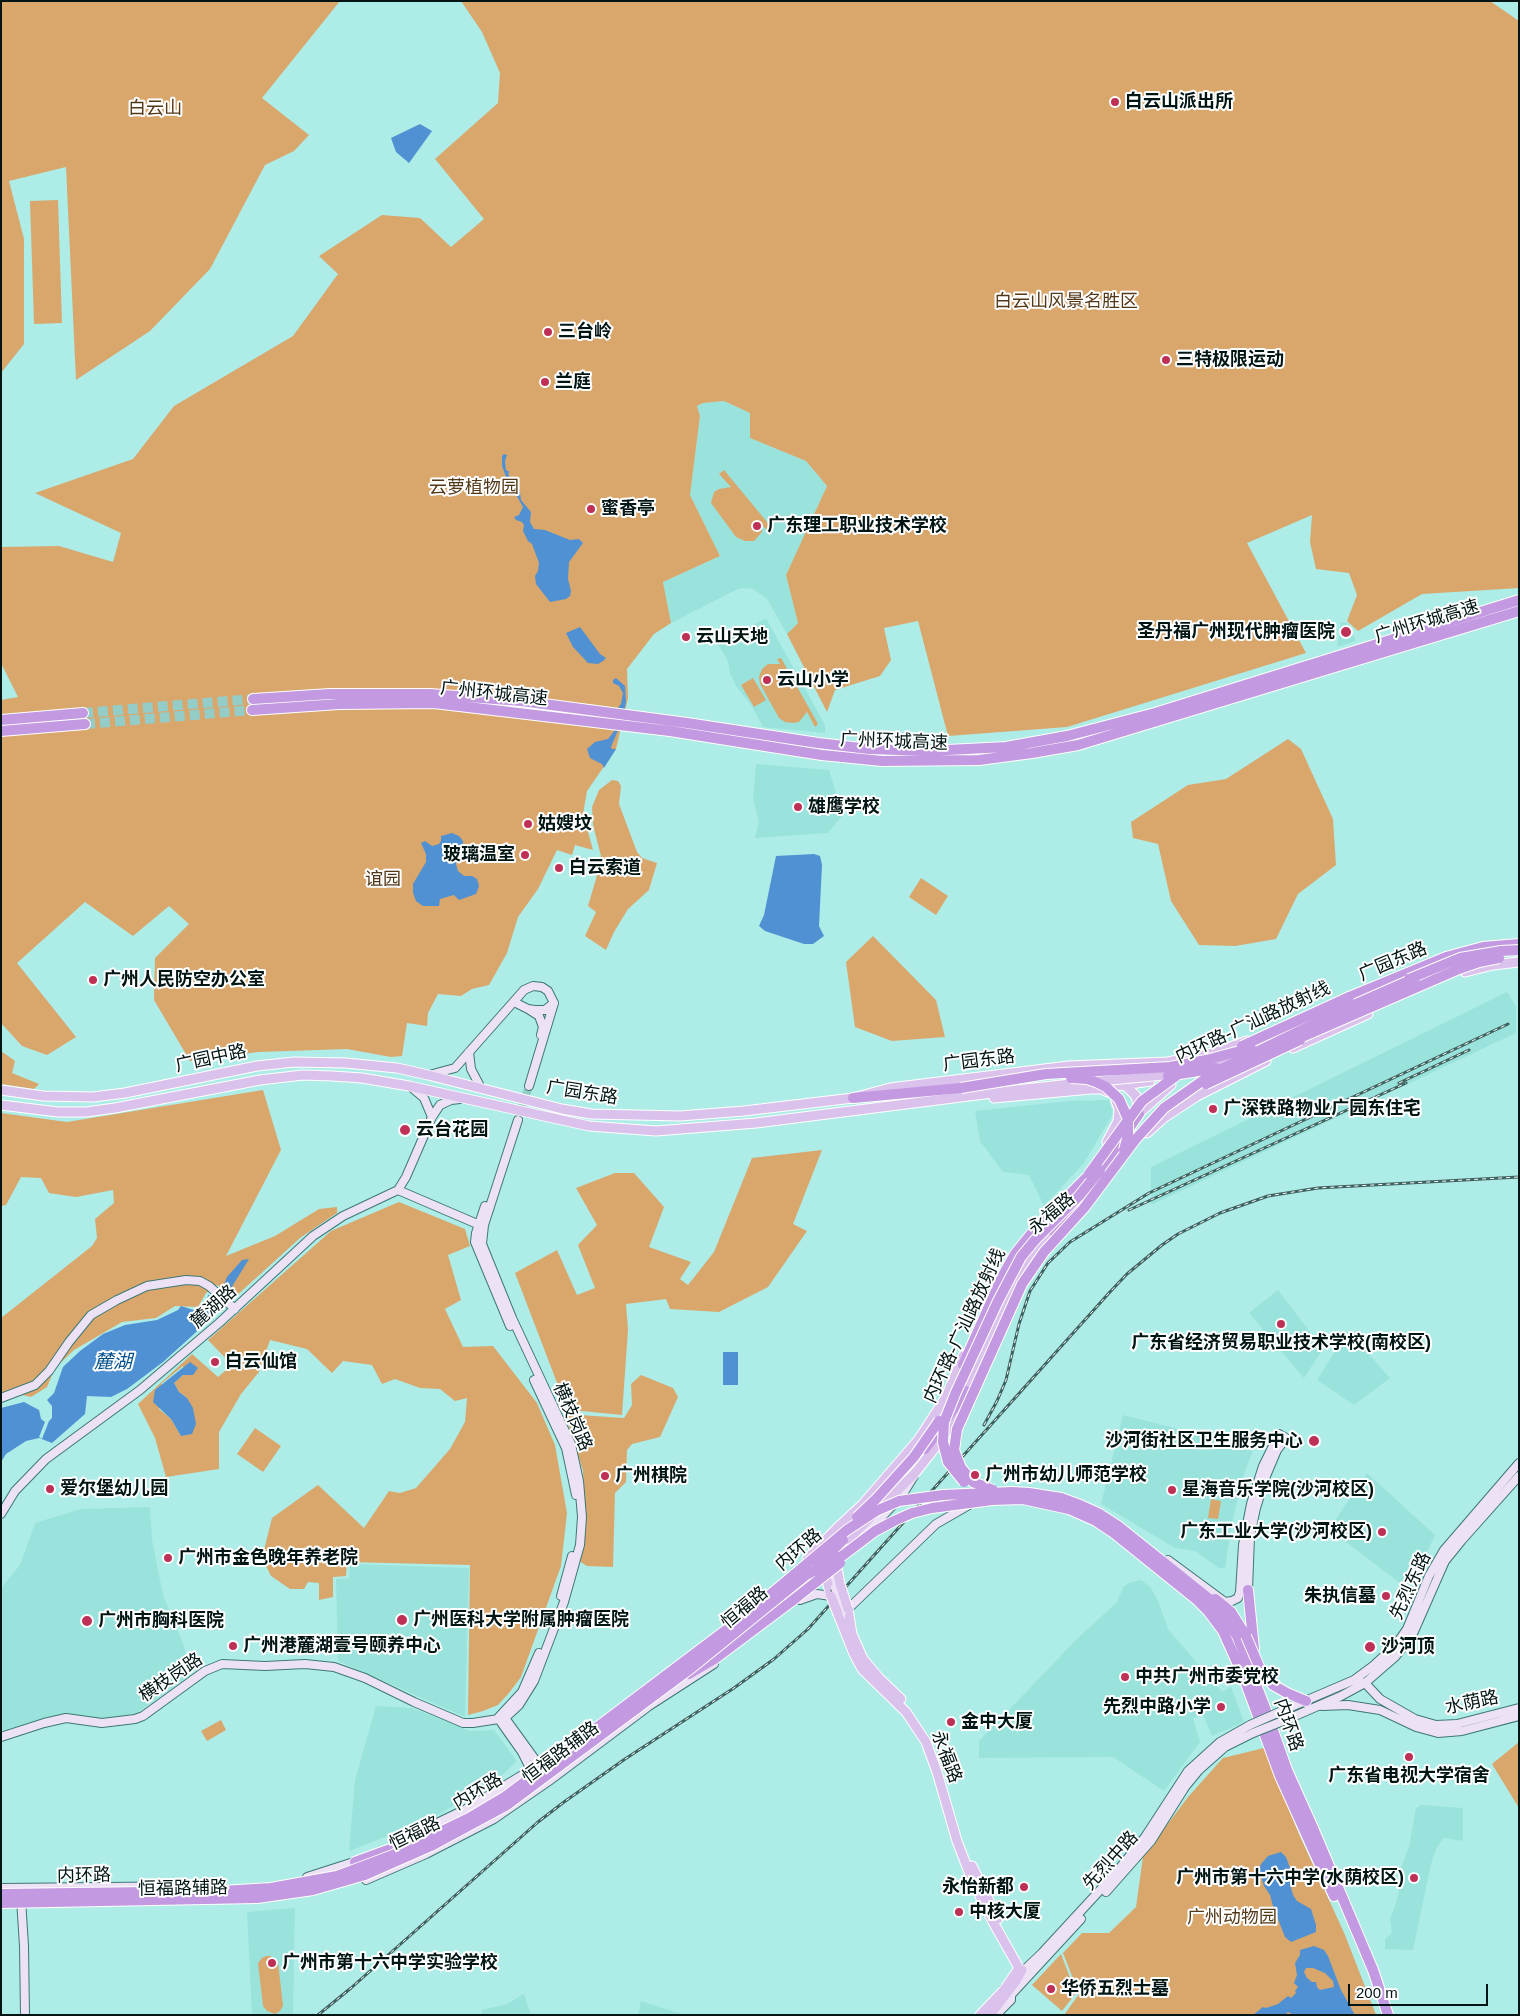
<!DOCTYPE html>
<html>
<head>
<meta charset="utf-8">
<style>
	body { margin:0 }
	#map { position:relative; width:1520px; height:2016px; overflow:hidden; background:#aeece7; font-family:Helvetica,sans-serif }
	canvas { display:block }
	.frame { position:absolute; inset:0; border:2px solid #001514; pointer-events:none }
	.scale { position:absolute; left:1348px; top:1984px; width:140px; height:22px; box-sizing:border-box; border:2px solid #001514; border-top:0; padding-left:6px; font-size:15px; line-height:18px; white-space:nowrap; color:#001514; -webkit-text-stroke:4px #fff; paint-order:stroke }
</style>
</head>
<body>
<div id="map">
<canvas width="1520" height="2016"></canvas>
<div class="frame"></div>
<div class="scale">200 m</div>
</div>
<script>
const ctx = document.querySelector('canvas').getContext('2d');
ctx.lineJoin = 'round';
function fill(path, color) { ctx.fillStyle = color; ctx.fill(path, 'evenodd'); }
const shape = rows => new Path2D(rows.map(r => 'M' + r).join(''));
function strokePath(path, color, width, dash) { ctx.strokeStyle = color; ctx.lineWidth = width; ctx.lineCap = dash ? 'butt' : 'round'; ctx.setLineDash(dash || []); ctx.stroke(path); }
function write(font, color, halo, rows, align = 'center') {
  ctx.font = font + ' Helvetica,"Noto Sans SC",sans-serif'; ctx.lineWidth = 4; ctx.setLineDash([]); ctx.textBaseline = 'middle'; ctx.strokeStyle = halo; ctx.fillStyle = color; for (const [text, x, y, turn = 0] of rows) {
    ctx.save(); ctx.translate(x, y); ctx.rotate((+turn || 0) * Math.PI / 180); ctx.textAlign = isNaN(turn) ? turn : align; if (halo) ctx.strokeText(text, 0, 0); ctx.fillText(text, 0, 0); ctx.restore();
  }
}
fill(shape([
	[724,401,750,413,750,438,806,461,827,486,786,575,798,623,787,634,767,599,753,589,746,588,738,589,671,623,663,582,720,556,690,495,700,416,697,406,703,403],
	[766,618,825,725,825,733,763,727,751,705,736,686,730,673,728,661,718,644],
	[1341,622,1348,623,1356,641,1337,647],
	[756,764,829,770,843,815,828,833,755,838,759,821,753,799],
	[1507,992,1516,1006,1516,1033,1151,1205,1151,1167],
	[1109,1100,1113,1114,1084,1163,1044,1206,1029,1175,1003,1172,980,1141,975,1111,1069,1101],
	[1278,1290,1323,1349,1304,1378,1249,1313],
	[1348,1331,1390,1378,1354,1405,1317,1380],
	[1123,1415,1254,1448,1243,1477,1232,1523,1225,1568,1219,1568,1195,1551,1175,1548,1101,1504],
	[1367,1473,1435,1535,1409,1590,1329,1529],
	[150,1507,152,1540,163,1595,184,1646,190,1675,135,1714,105,1719,70,1714,55,1716,1,1732,1,1588,20,1565,35,1523,81,1509],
	[350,1564,469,1568,465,1717,338,1661,336,1579,349,1578],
	[1140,1580,1150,1586,1158,1601,1168,1629,1222,1692,1231,1687,1244,1722,1212,1736,1203,1715,1193,1718,1200,1742,1164,1791,1113,1757,979,1758,979,1741,1076,1640,1117,1602,1124,1586,1129,1583],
	[376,1706,412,1708,470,1731,494,1730,517,1761,498,1779,431,1819,349,1851,355,1780],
	[1421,1805,1463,1808,1463,1841,1444,1838,1437,1847,1431,1864,1413,1950,1385,1949,1385,1939,1392,1933,1390,1919,1397,1900,1400,1885,1399,1872,1409,1847,1416,1808],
	[295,1908,293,2015,252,2015,247,1912],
	[524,1994,531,2015,482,2015,482,2010,507,2004],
	[641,2001,681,2014,638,2015]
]), '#9ae3dd');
fill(shape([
	[1,1,340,1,262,98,309,135,294,151,265,165,210,269,150,331,76,380,66,167,9,181,24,239,24,344,1,373],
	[461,1,1490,1,1519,21,1519,588,1422,594,1358,631,1347,621,1357,595,1349,573,1316,569,1310,542,1312,515,1247,543,1306,653,1067,727,948,736,918,621,884,628,891,660,880,676,835,690,827,712,787,634,798,623,786,575,827,486,806,461,750,438,750,413,724,401,703,403,697,406,700,416,690,495,720,556,663,582,671,623,654,634,627,669,628,698,616,749,587,791,583,814,593,850,575,845,572,855,557,850,538,889,518,917,507,953,489,985,472,989,461,996,438,994,428,1013,427,1026,407,1023,402,1056,391,1057,347,1049,258,1052,190,1061,154,1000,155,958,189,924,169,906,133,936,85,902,17,963,76,1037,47,1055,22,1046,1,1023,1,700,18,697,1,663,1,547,59,546,113,562,121,533,35,493,133,459,174,406,293,336,338,274,319,256,382,215,420,218,451,247,484,219,435,159,498,103,500,73,482,32],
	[58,200,62,323,34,324,30,201],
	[724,470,772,528,768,531,762,525,762,532,754,541,745,541,736,537,711,503,714,492,719,489,731,487,719,474],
	[781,658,818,724,815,727,807,712,799,722,793,723,785,722,779,718,760,684,759,677,762,669,768,664,780,664,777,659],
	[753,678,766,700,754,707,741,685],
	[1288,739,1301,749,1333,819,1336,865,1298,894,1276,939,1235,946,1199,945,1171,901,1158,844,1133,838,1131,822,1188,785,1226,779],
	[612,780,618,781,621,786,619,804,637,852,642,858,657,863,649,890,628,909,614,932,606,950,585,936,596,912,588,906,596,879,601,856,593,825,592,807,599,790],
	[921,878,948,896,936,915,909,897],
	[873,936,936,1000,945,1037,892,1041,855,1027,846,962],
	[1,1051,15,1061,12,1073,39,1084,34,1089,1,1084],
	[263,1090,281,1150,226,1256,275,1236,319,1209,337,1207,337,1213,300,1238,234,1298,217,1285,206,1293,198,1307,175,1306,156,1318,122,1322,74,1350,55,1368,47,1387,31,1397,22,1395,1,1402,1,1318,92,1246,97,1238,95,1219,114,1203,113,1190,76,1197,49,1193,41,1178,21,1177,6,1205,1,1206,1,1113,67,1122],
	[822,1150,793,1224,807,1231,768,1287,719,1312,670,1309,666,1299,626,1304,628,1330,622,1415,571,1410,559,1388,515,1273,557,1250,577,1295,595,1288,578,1245,597,1225,576,1188,615,1173,634,1173,664,1207,649,1247,691,1262,680,1279,688,1285,714,1252,752,1158],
	[399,1202,465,1229,470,1246,448,1255,461,1300,445,1309,463,1347,493,1346,537,1403,555,1445,567,1513,561,1566,521,1677,509,1693,498,1705,483,1711,468,1715,470,1565,347,1562,346,1576,333,1577,333,1597,319,1600,319,1583,308,1582,304,1589,290,1589,271,1576,262,1558,272,1518,318,1485,364,1528,389,1491,400,1493,416,1488,450,1449,465,1422,467,1398,455,1401,440,1389,420,1388,395,1379,382,1384,372,1365,343,1361,332,1373,307,1349,270,1340,259,1372,241,1394,219,1432,219,1469,166,1477,155,1438,138,1404,192,1354,218,1377,232,1365,208,1340,331,1231],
	[183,1366,183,1375,174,1383,179,1392,187,1398,181,1436,171,1419,159,1409,162,1383],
	[641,1375,673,1388,678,1397,660,1437,632,1444,627,1450,626,1482,615,1493,613,1567,587,1566,579,1561,585,1527,583,1471,565,1414,624,1418,632,1405,631,1384],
	[255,1428,281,1446,263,1472,237,1454],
	[1211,1499,1221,1501,1218,1519,1208,1518],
	[221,1720,226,1730,207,1741,201,1731],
	[1519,1742,1519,1808,1492,1764],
	[1264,1748,1299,1834,1345,1935,1376,2015,1064,2015,1079,1994,1063,1953,1082,1933,1109,1933,1136,1907,1143,1857,1188,1797,1223,1758],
	[1061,1954,1076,1993,1062,2011,1032,1985],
	[266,1956,271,1956,278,1962,283,2006,280,2011,275,2014,267,2011,263,2006,258,1963,262,1958]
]), '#d9a76c');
fill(shape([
	[420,124,432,131,409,163,396,152,391,138],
	[504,454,507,455,505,461,506,470,510,472,508,473,510,478,519,486,521,500,531,512,530,522,534,529,545,530,570,540,579,539,583,543,569,562,568,579,571,591,570,596,566,599,550,602,536,584,535,576,538,571,539,563,532,544,528,541,523,531,524,525,522,522,516,520,514,517,519,515,523,507,506,477,502,466,502,456],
	[580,627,600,654,606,658,603,661,598,664,588,663,573,647,566,633],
	[616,678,625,686,626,702,624,713,621,716,622,721,611,747,612,749,616,749,604,768,602,764,590,758,587,749,595,742,608,739,615,730,617,709,621,704,623,693,619,686,613,683,613,680],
	[452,833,459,836,463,841,463,847,457,856,456,864,458,871,464,876,472,876,477,879,479,886,476,894,459,900,454,895,440,899,439,906,423,906,416,901,413,893,413,884,426,862,426,854,421,843,425,841,432,846,439,844,441,841,441,836],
	[814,854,820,856,822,865,819,926,824,936,813,944,804,944,765,931,759,926,764,915,776,856],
	[249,1259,220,1306,204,1325,163,1362,127,1389,111,1397,87,1396,85,1414,52,1443,39,1438,26,1441,6,1454,1,1462,1,1408,24,1402,39,1410,41,1419,45,1422,39,1437,42,1439,49,1421,52,1418,52,1406,47,1400,54,1393,63,1367,80,1351,103,1334,125,1325,157,1320,178,1310,181,1306,200,1312,207,1301,208,1295,215,1296,222,1289,227,1277,242,1260],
	[723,1352,738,1352,738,1385,723,1385],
	[190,1362,198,1368,193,1375,183,1375,174,1383,179,1392,187,1398,193,1408,196,1424,192,1434,181,1436,171,1419,153,1402,155,1390],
	[1281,1852,1286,1857,1293,1876,1290,1884,1293,1895,1297,1901,1311,1909,1316,1925,1316,1932,1291,1942,1285,1937,1281,1927,1273,1906,1270,1895,1264,1886,1259,1870,1261,1864,1268,1856],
	[1314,1946,1324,1950,1328,1956,1341,1990,1355,2015,1294,2015,1288,2012,1285,2015,1253,2015,1263,2007,1266,2008,1278,2004,1288,1996,1291,1998,1296,1993,1295,1991,1298,1987,1294,1983,1297,1975,1295,1963,1300,1955,1300,1950],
	[1306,1968,1313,1968,1325,1973,1333,1981,1334,1987,1320,1990,1317,1987,1316,1982,1312,1982,1307,1978,1304,1972]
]), '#4f91d3');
strokePath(shape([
	[518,1120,529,1086]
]), '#94ccc7', 8, [8, 4]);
strokePath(shape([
	[83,713,253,699],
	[85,724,252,710]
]), '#94ccc7', 10, [10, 5]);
const secondary = shape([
	[514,1002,528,1009,535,1010,545,1010,554,1003],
	[528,1009,539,1016,543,1027,541,1035],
	[469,1052,471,1069,481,1088],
	[429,1075,455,1068,524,990,533,986,542,987,548,991,554,1003],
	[529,1086,554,1003],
	[411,1087,424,1098,432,1117],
	[398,1190,482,1226],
	[485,1206,476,1233,475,1242,510,1326],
	[534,1380,566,1448,576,1495],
	[1,1398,35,1385,49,1371,69,1342,91,1315,117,1300,147,1286,186,1280,200,1281,209,1286,235,1309],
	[1,1514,15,1491,46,1459,140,1390,219,1323,313,1236,343,1216,398,1190,406,1177,432,1117,440,1105,451,1100,460,1099],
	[866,1534,903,1494,914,1476],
	[1168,1560,1225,1602,1232,1601,1238,1598,1240,1592,1243,1545,1251,1504,1263,1466,1279,1434,1286,1438,1277,1450,1266,1476,1256,1508,1250,1536,1248,1590],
	[824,1571,831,1579,835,1588],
	[561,1596,572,1556],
	[800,1600,817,1594,831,1596],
	[848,1609,936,1524,969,1505],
	[1361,1682,1365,1683,1380,1699,1415,1719,1436,1725,1457,1724,1519,1708],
	[1322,1706,1348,1705,1380,1710,1416,1727,1438,1733,1462,1731,1519,1716],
	[1284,1710,1354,1680,1373,1666,1395,1646,1407,1629,1429,1576,1444,1550,1519,1463],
	[498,1718,522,1692,539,1653],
	[498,1718,522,1752,533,1774],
	[505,1718,542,1769],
	[1288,1719,1341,1696,1365,1683,1395,1657,1412,1636,1445,1561,1462,1540,1519,1476],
	[1,1737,44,1723,66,1718,102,1723,135,1719,143,1716,205,1671,222,1664,265,1666,305,1664,334,1667,365,1678,414,1702,463,1723,473,1723,505,1718,519,1705,534,1681,564,1602,580,1545,582,1517,579,1481,571,1444,512,1318,482,1244,484,1225,518,1120],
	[395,1843,466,1809,539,1765],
	[307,1877,360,1860],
	[366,1880,426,1854,494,1819,549,1781,649,1706,714,1664],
	[1,1888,206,1886],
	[1106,1892,1151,1841,1185,1787,1199,1770,1225,1747,1253,1733],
	[21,1899,24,1946,25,2015],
	[1020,1974,1042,1953,1114,1875,1145,1837,1188,1771,1220,1742,1250,1725],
	[1009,1997,1081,1919],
	[996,2015,1011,2000,1011,1995,1004,1989]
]);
const primary = shape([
	[1465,972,1493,965,1519,962],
	[1293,1048,1368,1014],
	[1123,1085,1150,1081,1152,1076,1147,1072],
	[1102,1088,1123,1085,1128,1088,1136,1096,1139,1112],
	[1,1090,43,1096,93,1097,125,1093,257,1066,294,1062,346,1063,397,1068,428,1075,562,1109,591,1114,680,1116,744,1111,853,1098,890,1088,1069,1066,1168,1062,1213,1053,1247,1041],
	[994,1098,1091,1089,1102,1089,1108,1092],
	[1,1105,58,1112,86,1112,115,1108,260,1080,303,1075,332,1076,362,1078,409,1086,589,1126,656,1131,756,1123,1016,1090,1089,1082],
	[1134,1118,1171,1085],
	[1147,1133,1165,1117,1197,1096,1266,1061],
	[1107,1142,1118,1121,1119,1109,1116,1101],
	[832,1535,836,1529,863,1504,919,1439,946,1397,963,1356],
	[840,1548,915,1473,945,1435,954,1419,993,1324,1014,1281,1034,1251,1047,1237,1059,1228],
	[807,1559,834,1531],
	[838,1560,837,1568,840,1584],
	[824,1569,831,1596],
	[848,1609,852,1634,863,1659,879,1678,901,1699],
	[838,1614,854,1654,862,1669,906,1712,926,1742,937,1772,957,1841,972,1880,993,1922,1019,1968,1004,1990,980,2015],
	[972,1866,998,1919],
	[990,2015,1016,1981,1022,1970]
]);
const highway = shape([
	[253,699,330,694,430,694,521,701,687,723,818,743,869,749,928,751,1006,747,1067,736,1155,713,1519,600],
	[252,710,339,704,434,703,670,731,822,755,882,761,979,760,1032,753,1078,745,1519,611],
	[1,720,83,713],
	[1,731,85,724],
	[1349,997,1446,957,1483,947,1519,944],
	[853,1098,961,1088],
	[1100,1170,1139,1114],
	[1053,1231,1079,1206],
	[963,1365,1002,1277,1015,1254,1036,1228,1087,1177],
	[925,1449,966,1391],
	[1118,1526,1208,1598,1224,1616,1237,1636,1264,1705,1287,1770,1313,1828,1373,1970,1388,2015],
	[1114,1533,1196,1599,1208,1611,1223,1631,1244,1678,1280,1776,1334,1896],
	[1248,1590,1254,1649],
	[1215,1599,1231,1612,1246,1636],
	[689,1674,716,1658,792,1601],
	[1287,1693,1306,1701],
	[355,1862,407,1843]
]);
strokePath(secondary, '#3d7874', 10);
strokePath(primary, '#fff', 11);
strokePath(highway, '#fff', 12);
strokePath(secondary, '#ede1f6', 8);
strokePath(primary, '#dbc2ed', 9);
strokePath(highway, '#c39ae1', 10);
const rail = shape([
	[1399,1083,1469,1050],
	[1129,1210,1406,1083],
	[984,1425,997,1401,1006,1380,1019,1324,1030,1291,1048,1263,1070,1242,1149,1193,1508,1024],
	[318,2015,351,1988,538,1822,564,1802,625,1759,734,1688,774,1659,808,1629,1109,1293,1127,1274,1162,1245,1178,1234,1220,1213,1268,1196,1318,1188,1519,1177]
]);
strokePath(rail, '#3e6260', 3);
strokePath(rail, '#fff', 1, [4]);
const secondaryBridge = shape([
	[835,1588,843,1611],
	[1250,1725,1284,1710],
	[1253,1733,1288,1719]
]);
const primaryBridge = shape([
	[1207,1067,1235,1058],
	[1100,1081,1175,1074],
	[840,1584,848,1609],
	[831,1596,838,1614]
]);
const highwayBridge = shape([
	[1409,979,1460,958,1501,951,1519,950],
	[1293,1041,1459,969,1479,962,1499,958],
	[1242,1046,1349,997],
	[1168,1076,1216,1068],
	[1071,1078,1087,1079,1096,1082,1106,1087,1119,1099,1128,1119,1128,1135,1124,1150],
	[1206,1084,1300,1040],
	[961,1088,1046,1074,1170,1067,1206,1060,1251,1048],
	[1089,1174,1142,1101,1176,1076],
	[964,1482,948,1462,943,1442,944,1422,956,1392,998,1301,1021,1257,1035,1240,1079,1196,1100,1170],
	[993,1490,973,1482,961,1468,954,1450,957,1429,1022,1284,1044,1252,1084,1208,1135,1140,1164,1108,1215,1072,1349,1007,1415,978],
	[857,1517,877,1498,914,1457,939,1421],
	[818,1565,843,1540],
	[792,1601,840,1563],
	[1246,1636,1261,1671,1273,1685,1287,1693],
	[1,1894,222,1891,271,1888,337,1876,393,1855,469,1818,506,1796,746,1615,847,1530,876,1511,899,1501,943,1495,1012,1492,1029,1493,1061,1498,1080,1505,1098,1513,1118,1526],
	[1,1903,257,1898,313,1890,365,1875,431,1846,507,1805,690,1669,806,1575,842,1556,875,1531,894,1521,912,1513,932,1508,992,1500,1023,1499,1069,1509,1096,1521,1114,1533]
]);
strokePath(secondaryBridge, '#3d7874', 10, []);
strokePath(primaryBridge, '#fff', 11, []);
strokePath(highwayBridge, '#fff', 12, []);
strokePath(secondaryBridge, '#ede1f6', 8);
strokePath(primaryBridge, '#dbc2ed', 9);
strokePath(highwayBridge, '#c39ae1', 10);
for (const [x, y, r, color] of [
	[1115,102,5,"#bf3057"],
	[548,332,5,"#bf3057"],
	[1166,360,5,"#bf3057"],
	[545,382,5,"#bf3057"],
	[591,509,5,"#bf3057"],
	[757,526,5,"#bf3057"],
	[1346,632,6,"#bf3057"],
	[686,637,5,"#bf3057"],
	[767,680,5,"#bf3057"],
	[798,807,5,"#bf3057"],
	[528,824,5,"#bf3057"],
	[525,855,5,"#bf3057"],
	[559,868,5,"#bf3057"],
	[93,980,5,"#bf3057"],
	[1213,1109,5,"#bf3057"],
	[405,1130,6,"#bf3057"],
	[1281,1324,5,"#bf3057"],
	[215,1362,5,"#bf3057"],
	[1314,1441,6,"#bf3057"],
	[975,1475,5,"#bf3057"],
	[605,1476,5,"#bf3057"],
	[50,1489,5,"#bf3057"],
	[1172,1490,5,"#bf3057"],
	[1382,1532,5,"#bf3057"],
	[168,1558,5,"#bf3057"],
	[1386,1596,5,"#bf3057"],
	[402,1620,6,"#bf3057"],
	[87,1621,6,"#bf3057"],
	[233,1646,5,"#bf3057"],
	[1370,1647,6,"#bf3057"],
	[1125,1677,5,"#bf3057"],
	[1221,1707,5,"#bf3057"],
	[951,1722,5,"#bf3057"],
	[1409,1757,5,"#bf3057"],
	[1414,1878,5,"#bf3057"],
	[1024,1887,5,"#bf3057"],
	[959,1912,5,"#bf3057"],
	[272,1963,5,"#bf3057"],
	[1051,1989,5,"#bf3057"]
]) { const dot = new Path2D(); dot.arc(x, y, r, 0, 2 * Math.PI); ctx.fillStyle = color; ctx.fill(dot); strokePath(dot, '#fff', 2); }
write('bold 18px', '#001514', '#fff', [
	["白云山派出所",1125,102],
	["三台岭",558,332],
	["三特极限运动",1176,360],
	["兰庭",555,382],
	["蜜香亭",601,509],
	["广东理工职业技术学校",767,526],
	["圣丹福广州现代肿瘤医院",1335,632,"right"],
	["云山天地",696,637],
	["云山小学",777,680],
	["雄鹰学校",808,807],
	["姑嫂坟",538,824],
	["玻璃温室",515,855,"right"],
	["白云索道",569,868],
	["广州人民防空办公室",103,980],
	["广深铁路物业广园东住宅",1223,1109],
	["云台花园",416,1130],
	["广东省经济贸易职业技术学校(南校区)",1281,1343,"center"],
	["白云仙馆",225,1362],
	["沙河街社区卫生服务中心",1303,1441,"right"],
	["广州市幼儿师范学校",985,1475],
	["广州棋院",615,1476],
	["爱尔堡幼儿园",60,1489],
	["星海音乐学院(沙河校区)",1182,1490],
	["广东工业大学(沙河校区)",1372,1532,"right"],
	["广州市金色晚年养老院",178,1558],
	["朱执信墓",1376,1596,"right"],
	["广州医科大学附属肿瘤医院",413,1620],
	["广州市胸科医院",98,1621],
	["广州港麓湖壹号颐养中心",243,1646],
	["沙河顶",1381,1647],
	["中共广州市委党校",1135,1677],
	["先烈中路小学",1211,1707,"right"],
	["金中大厦",961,1722],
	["广东省电视大学宿舍",1409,1776,"center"],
	["广州市第十六中学(水荫校区)",1404,1878,"right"],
	["永怡新都",1014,1887,"right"],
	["中核大厦",969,1912],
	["广州市第十六中学实验学校",282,1963],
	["华侨五烈士墓",1061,1989]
], 'left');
write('18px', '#533818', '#fff', [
	["白云山",155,109],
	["白云山风景名胜区",1066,302],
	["云萝植物园",474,488],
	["谊园",383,880],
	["广州动物园",1232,1918]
]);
write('18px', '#001514', '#fff', [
	["广州环城高速",1427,622,-17],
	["广州环城高速",494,694,6],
	["广州环城高速",894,742,2],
	["广园东路",1393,962,-23],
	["内环路-广汕路放射线",1253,1023,-25],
	["广园中路",211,1059,-12],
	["广园东路",979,1061,-7],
	["广园东路",582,1093,9],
	["永福路",1052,1214,-40],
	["麓湖路",214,1307,-42],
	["内环路-广汕路放射线",965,1326,-65],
	["横枝岗路",572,1417,67],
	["内环路",799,1550,-40],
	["先烈东路",1411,1586,-65],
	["恒福路",745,1608,-40],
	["横枝岗路",171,1678,-34],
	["水荫路",1472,1703,-12],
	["内环路",1288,1725,71],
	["恒福路辅路",561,1753,-37],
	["永福路",946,1757,69],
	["内环路",478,1792,-31],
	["恒福路",415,1834,-26],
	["先烈中路",1111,1861,-48],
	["内环路",84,1876,-1],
	["恒福路辅路",183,1889,-1]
]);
write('italic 19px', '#004f8c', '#fff', [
	["麓湖",113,1363]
]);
</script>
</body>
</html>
